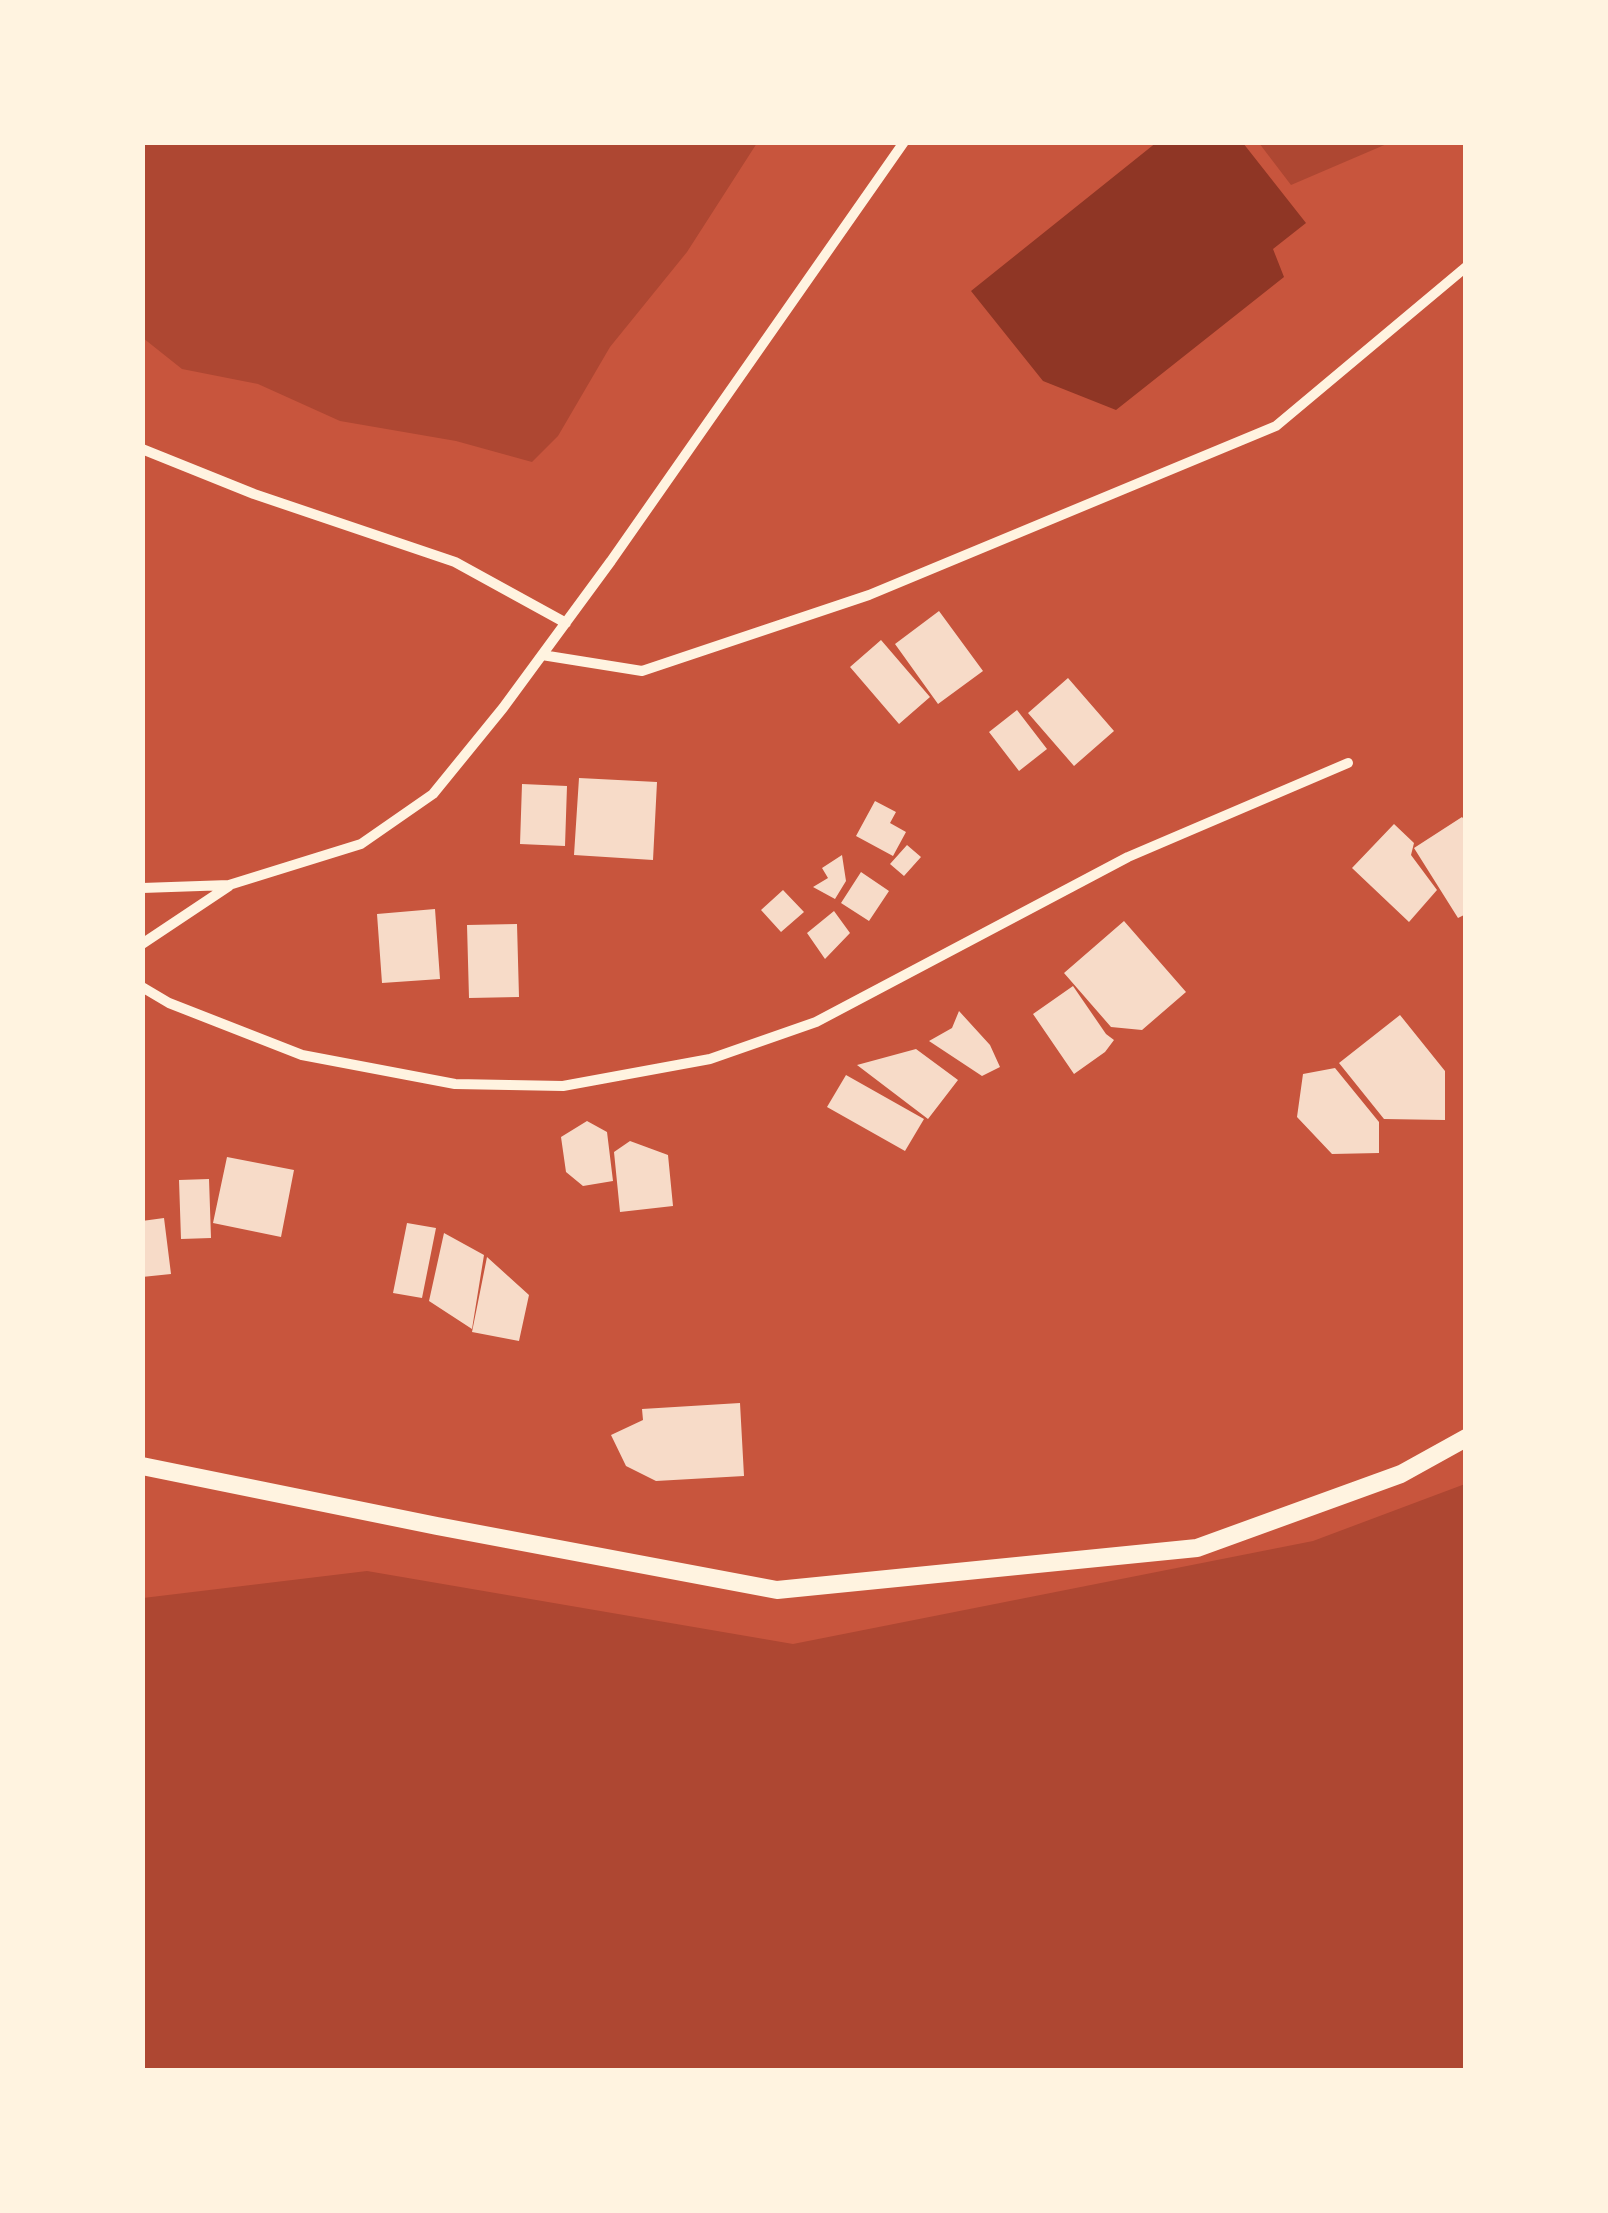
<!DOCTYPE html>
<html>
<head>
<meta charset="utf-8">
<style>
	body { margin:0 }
	#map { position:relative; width:1608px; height:2213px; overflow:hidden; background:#c8553d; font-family:Lato,sans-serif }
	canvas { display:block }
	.frame { position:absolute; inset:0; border:145px solid #fff3e0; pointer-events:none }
</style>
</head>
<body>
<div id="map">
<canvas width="1608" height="2213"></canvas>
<div class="frame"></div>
</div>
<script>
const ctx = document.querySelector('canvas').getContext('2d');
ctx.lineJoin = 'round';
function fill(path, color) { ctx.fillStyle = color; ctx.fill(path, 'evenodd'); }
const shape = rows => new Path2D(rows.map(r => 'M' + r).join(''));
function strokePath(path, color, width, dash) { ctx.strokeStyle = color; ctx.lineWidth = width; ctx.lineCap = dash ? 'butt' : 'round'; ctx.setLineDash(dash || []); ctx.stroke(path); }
fill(shape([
	[142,143,143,142,757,143,687,252,610,347,558,436,532,462,456,441,340,421,258,384,182,369,143,338],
	[1259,143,1389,143,1291,185],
	[1465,1484,1465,2070,143,2070,143,1598,367,1571,793,1644,1313,1541]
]), '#ae4732');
fill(shape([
	[1157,142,1243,143,1306,223,1273,249,1284,277,1116,410,1043,381,971,291]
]), '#8f3625');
fill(shape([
	[939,611,983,671,938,704,895,644],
	[881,640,930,697,899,724,850,667],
	[1068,678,1114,731,1074,766,1028,713],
	[1017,710,1047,749,1019,771,989,732],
	[579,778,657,782,653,860,574,855],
	[522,784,567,786,565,846,520,844],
	[875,801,896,812,890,823,906,832,893,856,856,836],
	[1462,817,1466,822,1466,914,1458,918,1414,848],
	[1394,824,1414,843,1411,855,1437,890,1409,922,1352,868],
	[907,845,921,857,904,876,890,864],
	[842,855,846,881,835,899,813,887,828,878,822,868],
	[861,872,889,891,869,921,841,903],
	[783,890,804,912,781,932,761,910],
	[435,909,440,979,382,983,377,914],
	[834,911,850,933,825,959,807,933],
	[1124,921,1186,992,1142,1030,1111,1027,1064,973],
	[517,924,519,997,469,998,467,925],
	[1073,986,1106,1034,1114,1040,1105,1052,1074,1074,1033,1014],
	[959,1011,990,1045,1000,1067,982,1076,929,1041,952,1028],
	[1400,1015,1445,1071,1445,1120,1384,1119,1339,1063],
	[916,1049,958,1080,928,1119,857,1065],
	[1335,1068,1379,1122,1379,1153,1332,1154,1297,1117,1303,1074],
	[846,1075,924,1119,905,1151,827,1107],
	[587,1121,607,1132,613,1181,583,1186,566,1172,561,1137],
	[630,1141,668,1155,673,1206,620,1212,614,1152],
	[227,1157,294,1170,281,1237,213,1223],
	[209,1179,211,1238,181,1239,179,1180],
	[164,1218,171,1274,142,1277,142,1221],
	[407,1223,436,1228,422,1298,393,1293],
	[444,1233,484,1255,472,1329,429,1301],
	[487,1257,529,1295,519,1341,472,1332],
	[740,1403,744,1476,656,1481,626,1466,611,1435,643,1420,642,1409]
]), '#f7dbc8');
strokePath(shape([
	[142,449,254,494,455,562,566,623],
	[542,655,642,671,869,595,1276,426,1466,267],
	[142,888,229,885,361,844,433,794,503,708,611,561,904,142],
	[142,944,229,886],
	[142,987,169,1003,302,1055,455,1084,563,1086,710,1059,816,1022,1128,857,1348,763]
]), '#fff3e0', 10);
strokePath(shape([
	[142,1466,437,1526,777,1590,1197,1548,1401,1474,1466,1438]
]), '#fff3e0', 18);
</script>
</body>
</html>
